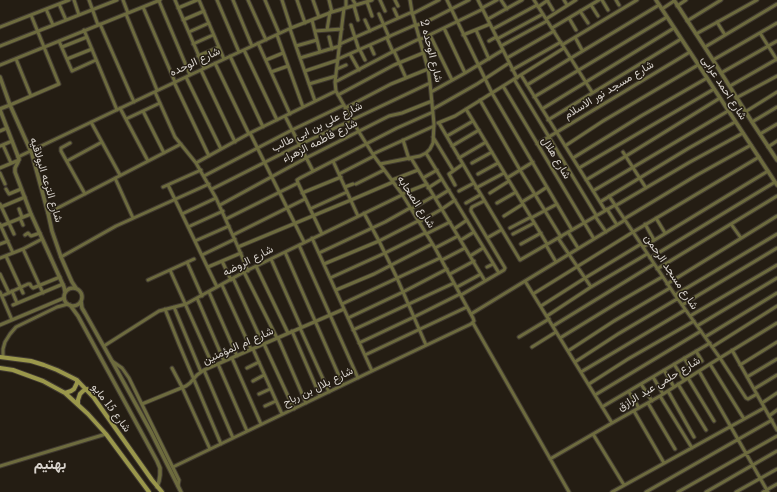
<!DOCTYPE html>
<html>
<head>
<meta charset="utf-8">
<style>
	body { margin:0 }
	canvas { display:block; background:#241d13 }
</style>
</head>
<body>
<canvas width="777" height="492"></canvas>
<script>
const ctx = document.querySelector('canvas').getContext('2d');
ctx.lineJoin = 'round';
const shape = rows => new Path2D(rows.map(r => 'M' + r).join(''));
function strokePath(path, color, width, dash) { ctx.strokeStyle = color; ctx.lineWidth = width; ctx.lineCap = dash ? 'butt' : 'round'; ctx.setLineDash(dash || []); ctx.stroke(path); }
function write(font, color, halo, rows, align = 'center') {
  ctx.font = font + ' "Libre Baskerville",Vazirmatn,serif'; ctx.lineWidth = 3; ctx.setLineDash([]); ctx.textBaseline = 'middle'; ctx.strokeStyle = halo; ctx.fillStyle = color; for (const [text, x, y, turn = 0] of rows) {
    ctx.save(); ctx.translate(x, y); ctx.rotate((+turn || 0) * Math.PI / 180); ctx.textAlign = isNaN(turn) ? turn : align; if (halo) ctx.strokeText(text, 0, 0); ctx.fillText(text, 0, 0); ctx.restore();
  }
}
const minor = shape([
	[74,0,79,15],
	[89,0,98,25],
	[123,0,128,13],
	[175,0,204,68],
	[199,0,224,59],
	[217,0,239,52],
	[233,0,252,46],
	[248,0,266,40],
	[265,0,279,33],
	[282,0,291,28],
	[297,0,305,23],
	[313,0,319,17],
	[329,0,332,12],
	[353,0,356,5],
	[380,0,385,11],
	[395,0,398,6],
	[447,0,492,93],
	[478,0,517,78],
	[501,0,507,9],
	[534,0,592,92],
	[547,0,553,10],
	[564,0,567,5],
	[602,0,608,10],
	[616,0,619,5],
	[159,1,190,75],
	[367,2,372,16],
	[59,4,66,20],
	[591,5,598,16],
	[354,6,358,20],
	[677,6,686,0],
	[143,7,175,82],
	[538,7,548,0],
	[178,8,197,0],
	[346,8,346,0],
	[482,8,497,0],
	[46,9,53,25],
	[394,9,398,18],
	[662,9,674,1],
	[580,11,588,23],
	[126,14,157,90],
	[379,14,389,37],
	[412,14,439,0],
	[569,18,576,30],
	[488,19,522,0],
	[546,19,576,0],
	[183,20,204,11],
	[312,20,320,52],
	[365,20,370,31],
	[687,21,721,0],
	[717,22,725,35],
	[100,24,134,102],
	[351,25,359,50],
	[415,26,432,19,469,0],
	[0,27,69,0],
	[444,28,465,73],
	[552,28,599,0],
	[290,29,315,101],
	[493,29,537,5],
	[84,30,117,110],
	[327,30,330,12],
	[476,30,489,59],
	[315,31,342,29],
	[189,32,209,23],
	[760,33,777,60],
	[696,34,757,0],
	[277,35,303,107],
	[430,35,452,80],
	[463,35,490,24],
	[329,37,332,49],
	[575,37,582,50],
	[387,38,393,52],
	[497,39,543,14],
	[419,40,483,9],
	[59,41,72,71,96,60],
	[489,41,496,37],
	[258,43,290,114],
	[193,44,213,35],
	[340,44,412,12],
	[370,45,374,54],
	[562,45,637,0],
	[0,46,117,0],
	[296,46,317,40],
	[501,46,547,21],
	[62,47,87,37],
	[705,47,777,4],
	[244,50,277,120],
	[360,50,365,60],
	[394,51,406,78],
	[350,54,359,70],
	[198,56,219,47],
	[230,56,263,127],
	[300,58,340,46],
	[507,58,554,31],
	[571,58,659,5],
	[16,59,31,96],
	[67,59,92,49],
	[338,59,415,25],
	[266,60,283,53],
	[713,60,777,23],
	[215,63,249,134],
	[0,65,160,0],
	[337,69,346,65],
	[201,70,235,142],
	[512,70,561,42],
	[305,71,338,60],
	[271,72,288,66],
	[721,73,777,41],
	[521,75,605,210],
	[186,77,221,149],
	[514,79,596,215],
	[174,82,209,156],
	[335,82,394,51,419,39],
	[309,84,336,76],
	[527,85,571,58],
	[503,86,594,239],
	[730,86,777,59],
	[155,92,175,137,196,163,216,198,238,247,248,271],
	[431,92,465,73,503,50],
	[492,93,572,230],
	[338,95,394,65,423,53],
	[534,97,667,17],
	[736,98,777,76],
	[480,100,520,170,561,237],
	[10,105,59,84,31,15],
	[120,108,148,161],
	[345,108,391,84,428,69],
	[433,109,477,84,509,63],
	[466,109,547,244],
	[542,109,674,28],
	[143,111,164,153],
	[745,112,777,92],
	[285,116,313,171],
	[126,119,160,103],
	[548,120,681,39],
	[91,122,120,175],
	[752,122,777,107],
	[438,123,455,116,564,48],
	[439,123,474,183,520,260,615,205],
	[0,131,7,128],
	[250,133,304,242],
	[760,134,777,124],
	[447,136,473,121],
	[433,137,453,170],
	[403,140,409,159],
	[70,143,61,148,61,151,85,194],
	[537,144,690,52],
	[3,145,11,163],
	[0,146,12,141],
	[452,146,479,130],
	[565,146,603,121,698,65],
	[768,147,777,141],
	[623,152,646,188],
	[426,153,499,273],
	[373,154,434,126],
	[18,157,190,75,291,28,332,12,356,5,372,0],
	[411,158,485,281],
	[459,158,486,142],
	[573,158,641,116,707,78],
	[67,161,102,142],
	[333,161,358,216],
	[196,163,250,133,336,91],
	[472,163,492,152],
	[380,164,420,156,426,153,430,149,433,143,434,124,430,83,428,69,412,12,410,0],
	[0,168,19,160],
	[579,168,714,89],
	[0,173,5,184],
	[339,174,374,156],
	[478,174,498,163],
	[204,176,292,130,344,105],
	[115,178,133,218],
	[423,178,437,170],
	[507,178,533,162],
	[392,180,418,170],
	[586,180,626,156,720,98],
	[298,183,297,180,300,178,397,128,433,112],
	[298,183,322,234],
	[356,184,384,170],
	[168,185,217,287],
	[455,185,449,174,463,164],
	[163,187,201,170],
	[345,187,353,184],
	[428,188,442,179],
	[476,188,504,173],
	[6,189,9,194,21,189],
	[212,189,299,145,430,83],
	[459,191,474,183],
	[593,191,728,111],
	[302,193,341,177],
	[490,193,509,181],
	[402,194,427,184],
	[535,195,547,187],
	[609,196,675,295,720,358],
	[436,198,449,190],
	[522,202,535,194],
	[600,202,689,148,735,122],
	[466,203,480,195],
	[497,203,516,192],
	[0,204,14,234],
	[220,205,306,158,389,116,402,113,432,101],
	[615,206,690,162,743,133],
	[1,207,25,197],
	[19,209,22,217],
	[310,209,347,192],
	[411,209,434,196],
	[442,209,455,200],
	[607,209,617,225],
	[48,213,181,144],
	[364,213,379,241,397,278,426,345],
	[182,214,216,198],
	[504,216,523,204],
	[595,216,606,232],
	[20,218,23,225],
	[531,218,557,204],
	[656,218,665,233],
	[226,219,298,183],
	[624,219,697,175,751,145],
	[419,222,442,209],
	[0,224,13,253],
	[645,224,654,240],
	[731,224,741,238],
	[1,226,31,214],
	[188,227,223,211],
	[510,228,531,217],
	[454,229,467,220],
	[568,232,578,248],
	[633,232,759,157],
	[426,234,450,222],
	[513,234,534,223],
	[25,235,28,233,31,236,40,233],
	[233,235,305,199],
	[312,238,372,371],
	[487,238,501,230],
	[558,238,591,287],
	[461,240,474,232],
	[195,241,229,226],
	[0,244,8,241],
	[521,244,541,233],
	[299,245,358,378],
	[546,245,556,262],
	[238,247,351,200,393,182],
	[643,247,768,171],
	[435,248,458,236],
	[23,249,43,293],
	[285,252,343,385],
	[319,253,385,222,410,208],
	[202,255,235,239],
	[6,256,23,293],
	[470,256,483,248],
	[61,257,116,226,209,184],
	[0,258,23,249,42,239],
	[650,258,775,182],
	[271,259,301,327],
	[442,260,465,248],
	[222,261,231,280],
	[187,262,202,296],
	[324,264,379,241,418,221],
	[256,266,288,333],
	[208,267,241,253],
	[487,267,493,264],
	[657,269,777,196],
	[170,270,213,366],
	[244,272,277,338],
	[0,274,9,293],
	[450,274,474,261],
	[233,278,263,344],
	[330,278,385,253,425,233],
	[148,280,194,259],
	[525,281,612,423],
	[667,284,777,216],
	[222,285,251,349],
	[457,287,481,274],
	[336,290,374,274,432,244],
	[12,291,17,303],
	[0,292,12,320],
	[209,292,237,356],
	[533,294,633,232],
	[461,295,504,270,505,268,471,211,471,209,472,207,484,201],
	[675,295,777,234],
	[2,296,28,284,30,284,31,286,33,288,60,277],
	[197,298,224,361],
	[342,304,440,258],
	[13,305,63,284],
	[682,305,777,248],
	[541,306,585,278,641,244],
	[174,307,201,372],
	[165,309,179,344,221,444],
	[471,314,625,220],
	[547,316,591,287,647,254],
	[690,316,777,265],
	[348,318,403,292,447,269],
	[473,323,569,492],
	[0,325,64,298],
	[553,326,610,291,654,264],
	[697,326,777,278],
	[300,328,329,392],
	[353,330,454,283],
	[292,331,320,396],
	[519,337,549,319],
	[705,337,777,293],
	[278,338,306,403],
	[560,338,617,303,662,277],
	[359,343,414,317,460,294],
	[264,344,294,409],
	[104,346,159,311,186,304,244,272,402,195],
	[532,347,556,332],
	[712,347,777,306],
	[253,349,282,414],
	[732,350,777,430],
	[568,351,614,321,670,288],
	[696,351,702,361],
	[365,355,467,307],
	[3,357,3,349,5,342,10,334,16,327,57,307,68,304],
	[232,358,261,424],
	[684,358,690,367],
	[720,358,746,398,748,399,757,394],
	[112,361,122,368,129,378,179,480,178,486],
	[575,362,618,334,677,299],
	[218,364,247,431],
	[674,364,684,380],
	[710,364,744,419],
	[740,365,777,342],
	[172,368,182,387],
	[247,368,259,362],
	[204,370,233,438],
	[664,370,674,387],
	[699,371,768,492],
	[581,372,685,310],
	[653,377,663,394],
	[747,377,777,359],
	[688,378,714,421],
	[253,381,264,375],
	[589,384,628,359,694,321],
	[641,384,652,401],
	[678,384,706,430],
	[182,387,210,449],
	[754,389,777,375],
	[668,391,694,437],
	[629,392,639,408],
	[259,394,270,389],
	[595,395,701,331],
	[660,396,692,448],
	[648,403,675,449],
	[762,403,777,393],
	[142,404,186,386,190,383,197,375,204,370,344,309],
	[265,406,276,401],
	[602,407,710,343],
	[634,411,664,463],
	[769,416,777,410],
	[593,434,624,485],
	[550,459,612,423,660,396,710,364,777,323],
	[0,466,106,434],
	[173,467,372,371,471,324,474,321,473,318,435,248,402,194,374,156,359,132,336,91,335,82,344,8],
	[612,492,764,408],
	[646,492,772,420],
	[678,492,777,436],
	[706,492,777,451],
	[736,492,777,469],
	[763,492,777,484]
]);
const tertiary = shape([
	[656,0,777,185],
	[674,0,713,60,752,122,777,160],
	[0,77,10,105,32,154,48,213,52,231,61,257,72,282,76,288],
	[0,109,10,105],
	[0,110,19,159,18,162,15,168,15,172,31,214,64,287,65,292],
	'64 297a9 9 0 1 1 18 0a9 9 0 1 1-18 0Z',
	[81,301,82,308,85,313,112,361,151,432,181,492],
	[70,305,78,316,157,461,160,468,160,475,159,481,157,487]
]);
const secondary = shape([
	[0,357,31,361,44,365,57,370,77,380,94,398,152,480,162,492],
	[0,368,13,370,43,381,65,393,88,414,106,434,149,492],
	[65,393,71,391,74,389,77,383,77,380],
	[78,404,78,400,80,394,83,391,87,389]
]);
strokePath(minor, '#413a31', 5);
strokePath(tertiary, '#413a31', 5.5);
strokePath(secondary, '#413a31', 6);
strokePath(minor, '#6d6b3e', 3);
strokePath(tertiary, '#6d6b3e', 3.5);
strokePath(secondary, '#9a974b', 4);
write('11px', '#d8d3cd', '#241d13', [
	["شارع الوحده 2",431,51,76],
	["شارع الوحده",195,62,-25],
	["شارع احمد عرابى",724,88,57],
	["شارع مسجد نور الاسلام",609,90,-31],
	["شارع على بن ابى طالب",317,127,-26],
	["شارع فاطمه الزهراء",320,141,-27],
	["شارع هلال",556,158,59],
	["شارع الترعه البولاقيه",46,180,73],
	["شارع الصحابه",416,202,57],
	["شارع الروضه",248,261,-27],
	["شارع مسجد الرحمن",671,272,56],
	["شارع ام المؤمنين",238,346,-24],
	["شارع حلمى عبد الرازق",659,384,-31],
	["شارع بلال بن رباح",318,387,-26],
	["شارع 15 مايو",111,408,53]
]);
write('bold 15px', '#d8d3cd', '#241d13', [
	["بهتيم",50,465]
]);
</script>
</body>
</html>
